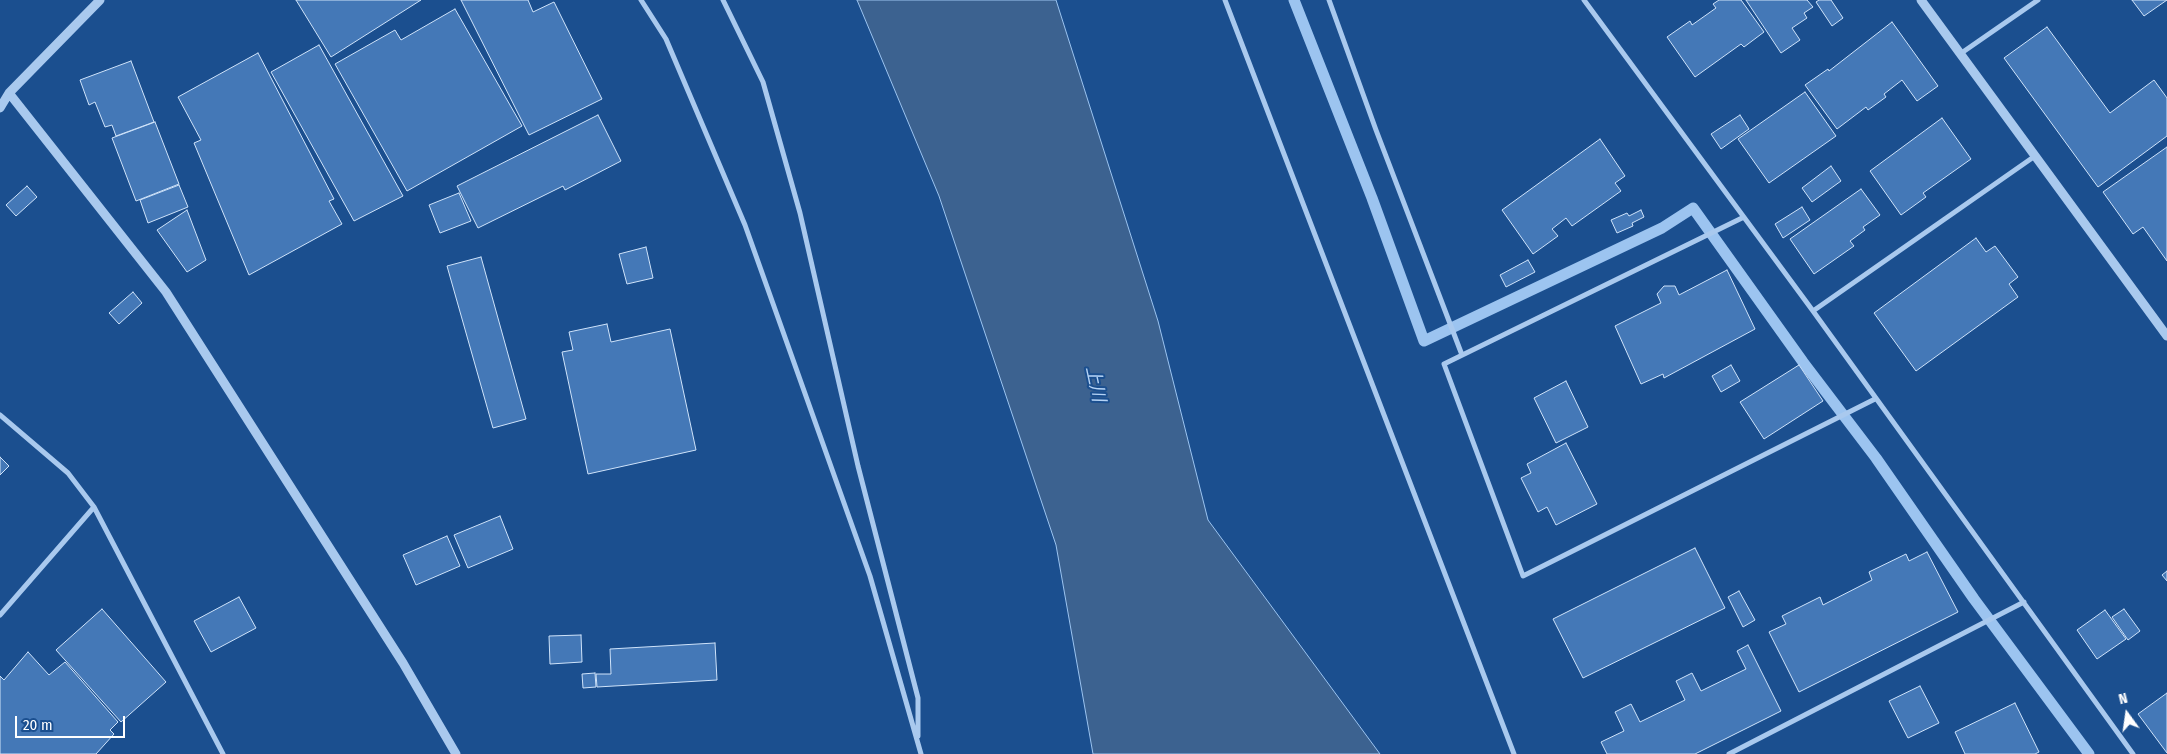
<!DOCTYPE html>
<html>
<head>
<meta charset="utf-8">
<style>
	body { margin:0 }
	#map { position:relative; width:2167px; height:754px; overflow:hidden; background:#1b4f8f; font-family:"Fira Sans Condensed",sans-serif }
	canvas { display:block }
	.north { position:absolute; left:2102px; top:689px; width:50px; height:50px; -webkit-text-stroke:4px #1b4f8f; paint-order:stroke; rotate:346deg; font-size:14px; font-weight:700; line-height:20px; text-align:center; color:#fff }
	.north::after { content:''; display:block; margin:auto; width:18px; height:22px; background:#fff; clip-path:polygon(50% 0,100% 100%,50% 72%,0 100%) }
	.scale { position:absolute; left:15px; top:716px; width:110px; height:22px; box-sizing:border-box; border:2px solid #fff; border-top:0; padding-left:6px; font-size:15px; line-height:18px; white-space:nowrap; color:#fff; -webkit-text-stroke:4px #1b4f8f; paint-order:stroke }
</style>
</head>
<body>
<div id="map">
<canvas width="2167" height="754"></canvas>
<div class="north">N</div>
<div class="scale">20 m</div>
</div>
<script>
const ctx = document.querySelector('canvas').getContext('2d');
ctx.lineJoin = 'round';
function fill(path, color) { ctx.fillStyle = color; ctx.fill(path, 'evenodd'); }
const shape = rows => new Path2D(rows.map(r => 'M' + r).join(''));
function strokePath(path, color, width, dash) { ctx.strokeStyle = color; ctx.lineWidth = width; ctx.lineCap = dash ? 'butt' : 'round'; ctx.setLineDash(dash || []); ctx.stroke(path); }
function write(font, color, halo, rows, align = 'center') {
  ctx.font = font + ' "Fira Sans Condensed","Noto Sans JP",sans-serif'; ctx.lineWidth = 4; ctx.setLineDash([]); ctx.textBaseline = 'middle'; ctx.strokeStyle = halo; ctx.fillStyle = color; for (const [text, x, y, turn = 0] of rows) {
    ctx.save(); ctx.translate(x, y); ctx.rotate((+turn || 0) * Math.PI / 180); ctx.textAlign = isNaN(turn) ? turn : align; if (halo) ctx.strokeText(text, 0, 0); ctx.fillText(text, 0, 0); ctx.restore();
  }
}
const water = shape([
	[857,0,1056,0,1158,321,1208,520,1380,754,1093,754,1056,545,939,196,857,0]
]);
fill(water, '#3c6290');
strokePath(water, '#9cc4f0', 1);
strokePath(shape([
	[1294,0,1372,198,1424,341,1662,228,1693,208,1803,362,1876,458,1974,599,2089,754]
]), '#9cc4f0', 11);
const building = shape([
	[296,0,421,0,331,57,296,0],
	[461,0,528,0,533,12,554,2,602,99,529,135,461,0],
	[1719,0,1741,0,1764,32,1744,47,1741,44,1695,77,1667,37,1690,21,1692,25,1716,8,1713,4,1719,0],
	[1746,0,1807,0,1813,7,1804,13,1807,18,1792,28,1800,40,1781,53,1746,0],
	[1819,0,1831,0,1843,18,1832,26,1816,2,1819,0],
	[2132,0,2167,0,2144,16,2132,0],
	[455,9,522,126,407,191,335,64,395,30,401,40,455,9],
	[1892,22,1938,86,1917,101,1902,80,1884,94,1886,97,1868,110,1866,107,1837,129,1805,85,1828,69,1829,71,1892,22],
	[2047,27,2110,113,2154,80,2167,98,2167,136,2098,187,2004,58,2047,27],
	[319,45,403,196,354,221,271,72,319,45],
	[258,53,334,199,329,201,342,224,249,275,194,143,201,140,178,97,258,53],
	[131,61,154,122,116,136,112,125,105,127,95,102,89,105,80,80,131,61],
	[1805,92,1836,136,1769,183,1738,139,1805,92],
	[598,115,621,161,565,190,563,186,478,228,457,186,598,115],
	[1740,115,1749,129,1721,149,1711,134,1740,115],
	[1942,118,1971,159,1923,193,1926,197,1901,215,1870,171,1942,118],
	[155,122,179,184,136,201,112,138,155,122],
	[1600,139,1625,176,1615,183,1621,191,1572,226,1566,218,1552,229,1558,236,1533,254,1502,210,1600,139],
	[2167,147,2167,261,2143,227,2133,234,2103,192,2167,147],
	[1831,166,1841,181,1812,202,1802,188,1831,166],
	[179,185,188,207,148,223,140,200,179,185],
	[27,186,37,197,16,216,6,205,27,186],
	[1861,189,1880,215,1863,227,1865,230,1850,241,1854,246,1814,274,1790,239,1861,189],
	[459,193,471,221,440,233,429,205,459,193],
	[1802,207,1810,220,1783,238,1775,224,1802,207],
	[187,210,206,260,187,272,157,230,187,210],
	[1641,210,1644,217,1632,223,1633,226,1617,233,1611,220,1627,213,1629,216,1641,210],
	[1976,238,1986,252,1995,246,2018,277,2009,284,2018,297,1916,371,1874,313,1976,238],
	[646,247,653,278,627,284,619,254,646,247],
	[481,257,526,419,493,428,447,266,481,257],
	[1528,260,1535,272,1506,287,1500,275,1528,260],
	[1727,270,1755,329,1664,378,1663,374,1641,384,1615,326,1661,303,1657,294,1664,286,1675,286,1679,295,1727,270],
	[133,292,142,303,119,324,109,313,133,292],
	[607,324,611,342,670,329,696,450,588,474,562,352,573,350,569,332,607,324],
	[1731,365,1740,381,1721,392,1712,376,1731,365],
	[1799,365,1823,401,1764,439,1740,402,1799,365],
	[1566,381,1588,427,1556,443,1534,398,1566,381],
	[1566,443,1597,504,1556,525,1547,507,1538,512,1521,478,1531,473,1527,464,1566,443],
	[0,457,9,466,0,475,0,457],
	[500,516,513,549,468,568,454,535,500,516],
	[447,536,460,566,416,585,403,555,447,536],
	[1695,548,1725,608,1583,678,1553,619,1695,548],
	[1927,552,1958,612,1799,692,1769,632,1786,624,1782,616,1820,597,1823,605,1872,580,1869,572,1906,554,1909,561,1927,552],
	[2167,571,2167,581,2162,575,2167,571],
	[1739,591,1755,620,1743,627,1728,597,1739,591],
	[239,597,256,628,211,652,194,621,239,597],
	[102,609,166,682,121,722,56,650,102,609],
	[2124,609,2140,631,2128,640,2112,617,2124,609],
	[2105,610,2126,639,2097,659,2077,630,2105,610],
	[581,635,582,662,550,664,549,636,581,635],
	[715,643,717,680,597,687,596,674,611,674,610,649,715,643],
	[1748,645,1781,711,1695,754,1607,754,1601,742,1624,731,1615,712,1631,704,1640,722,1685,700,1676,681,1692,673,1701,691,1746,669,1737,651,1748,645],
	[28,652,49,675,65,662,118,722,110,730,114,734,96,754,0,754,0,676,4,680,28,652],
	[595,673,596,687,583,688,582,674,595,673],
	[1920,686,1939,723,1908,738,1889,701,1920,686],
	[2167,693,2167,753,2138,714,2167,693],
	[2015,703,2039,752,2035,754,1965,754,1955,732,2015,703]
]);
fill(building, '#4478b7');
strokePath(building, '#cfe3fa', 1);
strokePath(shape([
	[641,0,666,39,745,225,870,576,921,754],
	[723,0,763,82,800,213,858,466,918,698,918,736],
	[1225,0,1514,754],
	[1329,0,1376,130,1462,355],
	[1584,0,1813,311,2133,754],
	[1960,54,2038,0],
	[1744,217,1444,364,1523,576,1875,399],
	[1813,311,2035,156],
	[0,415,68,473,94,507,223,754],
	[0,615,94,507],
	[1729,754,2024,602]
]), '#a9c9ee', 5);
strokePath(shape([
	[1921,0,2167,336],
	[9,93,166,292,403,663,456,754],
	[0,108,9,93,100,0]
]), '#a9c9ee', 9);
write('italic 18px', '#b5d3f5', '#1b4f8f', [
	["上川",1095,384,78]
]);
</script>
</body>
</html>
